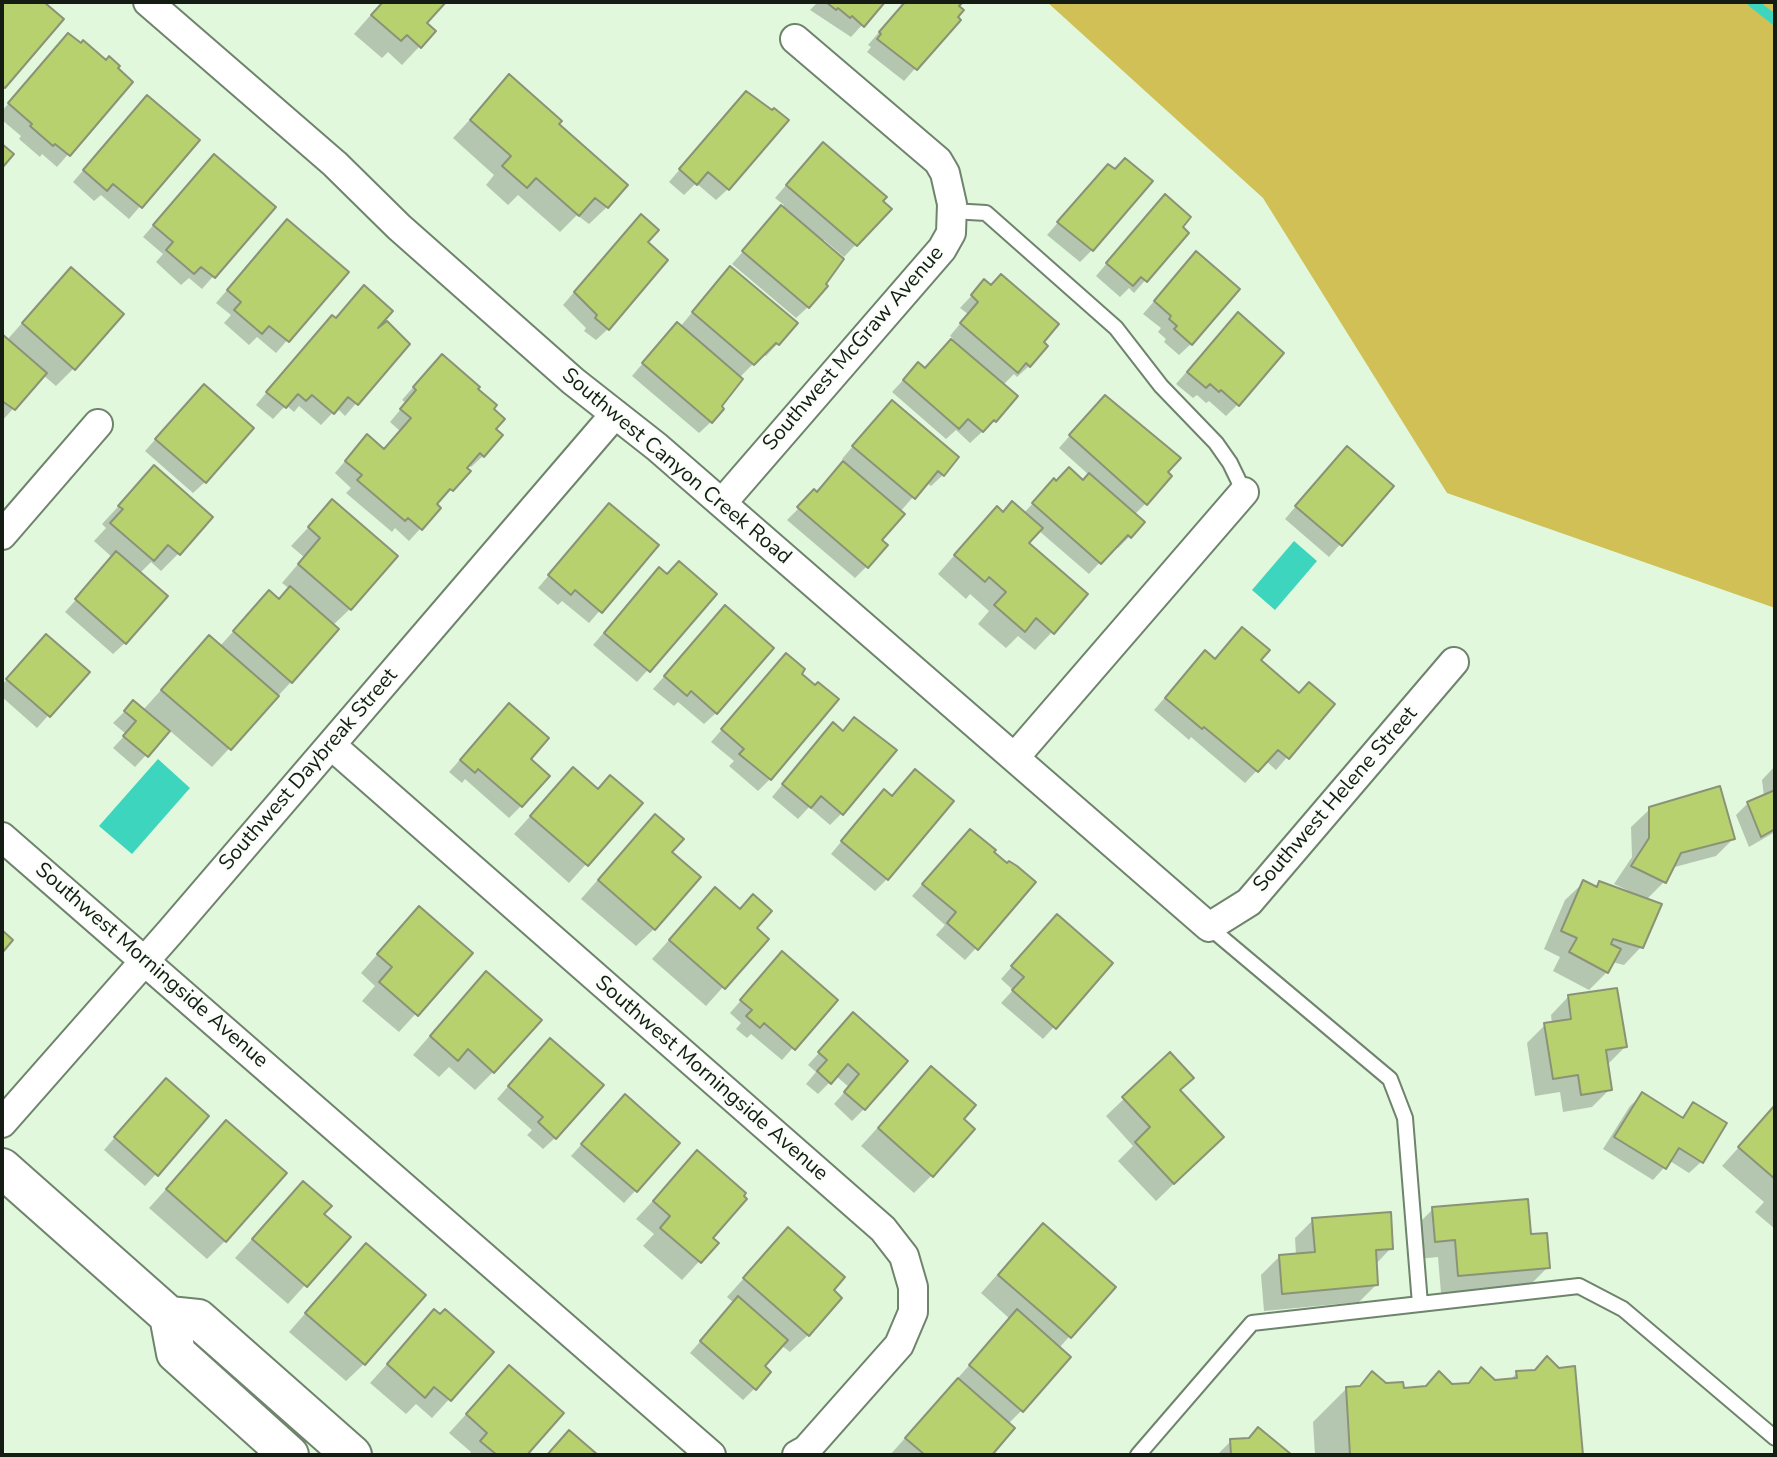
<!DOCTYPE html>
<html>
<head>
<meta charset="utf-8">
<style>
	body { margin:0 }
	#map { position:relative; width:1777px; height:1457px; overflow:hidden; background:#e1f8dd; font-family:"Nunito Sans",sans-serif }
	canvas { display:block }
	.frame { position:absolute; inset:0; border:4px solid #141c13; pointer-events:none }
</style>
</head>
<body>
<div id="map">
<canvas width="1777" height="1457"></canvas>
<div class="frame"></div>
</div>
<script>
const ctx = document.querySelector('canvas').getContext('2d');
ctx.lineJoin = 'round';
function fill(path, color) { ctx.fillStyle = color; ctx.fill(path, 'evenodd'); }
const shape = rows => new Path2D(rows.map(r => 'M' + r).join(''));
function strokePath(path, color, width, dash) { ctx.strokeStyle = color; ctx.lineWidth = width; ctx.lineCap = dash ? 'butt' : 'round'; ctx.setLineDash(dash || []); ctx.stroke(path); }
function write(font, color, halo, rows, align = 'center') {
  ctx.font = font + ' "Nunito Sans",sans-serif'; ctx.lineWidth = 5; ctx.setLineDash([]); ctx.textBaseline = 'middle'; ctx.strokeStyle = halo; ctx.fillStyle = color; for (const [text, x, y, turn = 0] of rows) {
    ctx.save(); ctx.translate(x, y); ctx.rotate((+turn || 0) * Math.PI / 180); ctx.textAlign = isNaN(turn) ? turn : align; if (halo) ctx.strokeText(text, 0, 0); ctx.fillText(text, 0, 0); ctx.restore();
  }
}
fill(shape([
	[1047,2,1775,2,1775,608,1447,493,1263,198]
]), '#d0c056');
fill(shape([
	[1294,541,1317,561,1275,610,1252,590],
	[158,759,190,788,132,854,99,826]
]), '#3ed5bf');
fill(shape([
	[2,2,41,2,61,19,2,88],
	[382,2,443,2,425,23,434,31,402,65,388,52,382,58,354,34],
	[818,2,883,2,851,37,810,10],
	[905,2,960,3,955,17,958,20,904,81,867,52,871,47,868,45],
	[57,47,115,68,131,82,57,167,42,154,40,157,19,139,21,136,2,120,2,111],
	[509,77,557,125,607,207,589,224,577,215,560,232,518,195,508,205,486,185,494,175,453,138],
	[147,97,198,140,129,219,101,195,94,201,73,182],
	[735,105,728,189,716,200,696,183,684,195,669,182],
	[811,156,889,209,844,257,824,240,822,242,808,307,796,318,732,264,784,205,775,198],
	[203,168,274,207,202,289,189,278,181,285,156,262,163,254,143,237],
	[1097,178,1092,250,1080,262,1047,235],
	[1153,208,1187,233,1134,293,1129,288,1120,297,1096,276],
	[629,228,608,329,596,340,584,331,586,328,563,305],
	[276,233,347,272,276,353,257,337,249,345,224,323,231,315,216,303],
	[1196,253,1191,344,1179,355,1164,342,1166,339,1158,332,1161,328,1143,314],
	[719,280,796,324,766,356,763,354,739,378,711,422,699,433,632,376,665,337,680,327],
	[53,288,74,368,56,386,43,375,2,421,2,336,7,340],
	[973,294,1042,343,1029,366,1017,377,1014,374,1003,385,995,420,970,443,956,430,946,439,892,392,918,364,925,369,953,339,950,336,968,314,960,308],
	[335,320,408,344,345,416,337,408,321,425,299,406,294,412,286,405,273,419,256,405,320,329],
	[1226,326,1238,404,1226,416,1209,401,1206,403,1197,395,1193,398,1176,384],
	[430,368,476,389,491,409,494,429,483,456,471,467,468,464,465,468,468,471,440,502,438,500,435,505,439,508,409,541,395,528,392,532,346,493,351,488,335,473,356,448,384,450,400,431,390,422,406,403,402,400],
	[192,398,205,482,193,493,145,451],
	[1093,409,1166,473,1146,503,1134,515,1130,536,1118,548,1115,546,1089,574,1038,530,1026,543,1052,632,1035,650,1018,636,1006,648,978,624,989,611,970,594,966,599,938,574,979,527,1002,513,1024,513,1042,493,1056,483,1083,482,1089,475,1059,448],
	[880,414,943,475,931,486,926,482,900,512,880,540,867,566,855,578,787,520,845,462,842,459],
	[1335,460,1391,486,1329,557,1285,519],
	[154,468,179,553,161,571,151,562,139,574,125,643,113,654,65,612,113,558,94,541,106,528,102,524],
	[332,502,350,609,332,626,291,682,212,767,169,730,135,767,113,748,126,734,113,723,134,702,143,710,209,637,220,646,269,592,278,601,290,589,282,583,304,557,291,546],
	[598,517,657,545,589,623,562,601,558,605,538,588],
	[647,582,715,594,637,682,593,645],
	[725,607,716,713,704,724,678,702,674,706,653,689],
	[35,648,87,672,37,728,2,697,2,685],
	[786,655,799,674,770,779,758,791,729,766,734,761,711,742],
	[1214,660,1259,660,1299,695,1333,704,1276,770,1266,761,1245,783,1191,737,1189,740,1154,710,1194,664],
	[498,717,521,806,509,818,465,779,462,783,449,772],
	[822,737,842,813,830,825,809,807,798,819,772,797],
	[1775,766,1775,832,1749,847,1736,815,1748,803,1764,796,1762,780],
	[573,769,597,790,641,803,569,883,514,834],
	[873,803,887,879,875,891,831,854],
	[1650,809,1733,839,1716,856,1671,868,1664,882,1646,900,1641,947,1624,965,1612,962,1607,972,1589,990,1553,971,1560,957,1544,949,1565,900,1583,883,1595,888,1600,883,1626,893,1627,890,1614,884,1632,857,1631,827],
	[638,834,670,852,654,929,636,946,581,899],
	[958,843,976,948,965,960,936,935,945,925,912,896],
	[698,908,755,929,766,939,706,1006,652,959],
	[402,926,471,953,399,1032,362,1001,375,986,361,973],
	[1046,928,1111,963,1043,1039,1001,1003,1013,990,1001,979],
	[771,966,835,1000,782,1060,751,1034,747,1038,736,1029,741,1023,730,1013],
	[469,991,493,1072,475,1090,449,1067,439,1077,413,1055],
	[1568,997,1625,1047,1607,1065,1610,1089,1592,1107,1563,1112,1560,1092,1535,1096,1527,1043,1545,1025,1552,1024,1551,1015],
	[853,1015,864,1109,852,1121,834,1104,849,1087,836,1076,818,1094,806,1084,816,1072,808,1065],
	[538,1052,555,1138,543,1149,527,1135,532,1130,497,1099],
	[1170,1055,1178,1091,1204,1155,1156,1201,1118,1161,1133,1146,1106,1116],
	[931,1069,961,1119,932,1175,914,1193,861,1146],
	[154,1092,156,1174,145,1186,104,1150],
	[1642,1095,1680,1119,1693,1105,1701,1162,1689,1173,1670,1161,1653,1180,1603,1149,1630,1106],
	[1775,1107,1775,1229,1755,1212,1764,1202,1722,1166],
	[614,1108,678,1144,624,1203,571,1156],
	[226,1123,225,1241,207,1259,149,1208],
	[697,1153,711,1238,716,1243,682,1280,643,1246,654,1234,636,1219],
	[286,1201,322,1214,348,1237,288,1304,235,1258],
	[1433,1209,1530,1236,1548,1267,1530,1285,1441,1293,1438,1257,1418,1259,1415,1227],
	[1313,1220,1391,1248,1375,1265,1377,1284,1359,1302,1264,1311,1261,1275,1279,1257,1296,1255,1295,1238],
	[788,1229,831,1291,808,1335,790,1352,781,1345,762,1367,755,1388,743,1400,690,1353,734,1303,727,1297],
	[1025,1243,1114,1287,1059,1348,1021,1411,1008,1424,1013,1428,989,1455,890,1455,1010,1319,981,1293],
	[349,1263,364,1364,346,1381,289,1332],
	[434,1312,492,1352,432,1418,416,1404,406,1414,370,1383],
	[509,1367,561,1413,525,1455,468,1455,471,1452,449,1433],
	[1573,1368,1581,1455,1315,1455,1313,1422,1347,1388,1358,1388,1372,1374,1385,1385,1402,1390,1466,1385,1481,1370,1495,1381,1509,1381,1517,1373],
	[1258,1429,1289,1455,1217,1455,1231,1441,1248,1439]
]), '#0003');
strokePath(shape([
	[1752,2,1775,20]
]), '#3ed5bf', 10);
const building = shape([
	[2,2,44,2,64,19,5,88,2,86,2,2],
	[383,2,446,2,427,23,436,31,421,48,407,35,401,41,371,15,383,2],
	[826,2,885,2,864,27,852,16,850,18,838,8,836,10,826,2],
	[905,2,961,2,962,3,959,6,964,10,958,17,961,20,917,70,877,39,881,34,879,32,905,2],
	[68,33,81,43,83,40,106,60,109,56,120,66,118,68,133,82,70,156,55,144,53,146,30,126,32,124,8,103,68,33],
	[509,74,562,121,559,124,628,185,608,208,595,198,579,216,536,178,527,188,502,166,511,156,470,120,509,74],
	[746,91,772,110,774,108,789,120,729,190,708,172,697,185,679,169,746,91],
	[147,95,200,140,142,208,113,184,107,191,83,170,147,95],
	[823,142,887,197,883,201,892,209,857,246,786,185,823,142],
	[2,144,14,154,2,168,2,144],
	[214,154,276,207,215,278,201,267,194,274,166,250,173,242,153,225,214,154],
	[1125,158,1153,181,1093,251,1057,222,1108,164,1115,169,1125,158],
	[1165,194,1191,217,1183,227,1189,233,1147,282,1141,277,1133,286,1106,263,1165,194],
	[781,205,844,259,826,284,828,286,809,308,742,251,781,205],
	[641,214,659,230,648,242,668,260,609,330,595,318,597,315,574,292,641,214],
	[287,219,349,272,289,342,269,326,262,334,234,310,241,302,227,290,287,219],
	[1196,251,1240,289,1192,345,1174,329,1177,326,1169,319,1171,316,1154,301,1196,251],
	[730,266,798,323,779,345,776,343,754,365,692,312,730,266],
	[71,267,124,314,75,370,22,323,71,267],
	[1001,274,1059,324,1044,342,1048,346,1030,367,1026,363,1018,373,960,323,978,302,971,295,984,279,991,285,1001,274],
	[364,285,393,311,378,328,387,321,410,344,358,405,348,397,334,414,312,395,306,401,298,394,286,408,266,392,332,315,336,318,364,285],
	[1238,312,1284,353,1239,406,1221,390,1219,392,1210,384,1206,388,1187,372,1238,312],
	[677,322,743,379,722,406,724,409,712,423,642,363,677,322],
	[2,334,47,373,15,410,2,401,2,334],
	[951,339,1018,396,996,422,994,420,983,432,968,419,959,429,903,380,918,362,925,368,951,339],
	[442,354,480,387,478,389,497,405,494,409,505,419,496,429,503,435,484,457,480,453,467,468,471,471,453,491,450,489,437,504,441,508,422,530,408,518,405,521,357,480,362,475,345,461,367,434,384,449,411,418,400,409,416,390,413,387,442,354],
	[204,384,254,428,206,483,155,439,204,384],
	[1105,395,1181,458,1168,472,1172,476,1147,505,1069,435,1105,395],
	[892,400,959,457,944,476,938,471,915,499,852,446,892,400],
	[1347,446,1394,486,1342,546,1295,506,1347,446],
	[843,461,905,514,882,540,888,545,868,568,797,507,814,489,817,492,843,461],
	[154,465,213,517,180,555,168,545,154,561,110,523,123,509,118,506,154,465],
	[1069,467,1083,480,1089,473,1145,522,1131,538,1128,535,1101,564,1032,503,1054,478,1056,481,1069,467],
	[332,499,398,556,351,610,298,564,320,538,308,527,332,499],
	[1012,501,1043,528,1029,543,1088,594,1054,634,1036,618,1025,632,994,605,1006,592,989,577,985,582,954,555,997,506,1003,512,1012,501],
	[609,503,659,545,602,613,575,590,571,595,548,575,609,503],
	[116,551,168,596,126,644,75,599,116,551],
	[679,561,717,594,650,672,604,633,659,567,667,574,679,561],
	[290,586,339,629,292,683,233,631,269,590,279,599,290,586],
	[725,605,774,648,717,714,691,691,687,696,664,676,725,605],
	[1242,627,1270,650,1261,660,1299,693,1309,682,1335,704,1289,759,1278,750,1258,772,1204,727,1202,729,1165,698,1205,650,1215,659,1242,627],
	[46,634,90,672,50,717,6,679,46,634],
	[209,635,279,696,231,750,161,690,209,635],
	[786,653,805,669,802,674,815,685,818,682,839,699,771,780,739,754,744,749,721,729,786,653],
	[133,700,170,731,148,757,123,736,136,721,124,711,133,700],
	[509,703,549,738,531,759,550,776,522,807,478,769,475,773,460,760,509,703],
	[854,717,897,750,843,815,821,796,811,808,782,784,833,722,843,731,854,717],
	[573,767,598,789,610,775,643,803,588,866,530,816,573,767],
	[915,769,954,801,888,880,841,841,884,789,892,796,915,769],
	[1720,786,1735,839,1681,853,1666,883,1631,866,1649,838,1649,807,1720,786],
	[1775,790,1775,829,1761,837,1747,802,1775,790],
	[655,814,684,839,672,852,701,877,655,930,598,880,655,814],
	[970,829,996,850,994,852,1007,863,1009,861,1017,866,1036,882,978,950,947,923,956,912,922,884,970,829],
	[1583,880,1597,887,1599,881,1662,904,1643,948,1613,939,1611,944,1621,949,1608,973,1569,952,1577,938,1561,931,1583,880],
	[715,887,740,909,753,894,772,911,757,928,769,939,725,989,669,940,715,887],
	[419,906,473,953,418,1016,379,982,392,967,377,954,419,906],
	[1057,914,1113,963,1056,1029,1012,990,1024,977,1011,966,1057,914],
	[2,930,13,940,2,953,2,930],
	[782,951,838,1000,795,1050,764,1023,760,1028,746,1016,752,1010,740,1000,782,951],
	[486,971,542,1020,494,1073,468,1049,458,1061,430,1036,486,971],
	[1617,988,1627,1047,1606,1050,1612,1090,1581,1095,1578,1075,1553,1079,1544,1023,1571,1019,1568,995,1617,988],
	[853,1012,908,1061,865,1110,844,1092,859,1074,848,1064,831,1084,817,1071,827,1060,818,1052,853,1012],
	[550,1038,604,1085,556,1139,538,1122,543,1117,508,1086,550,1038],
	[1170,1052,1194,1078,1180,1090,1224,1137,1174,1184,1135,1142,1150,1127,1122,1097,1170,1052],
	[931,1066,976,1105,964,1119,975,1129,933,1177,878,1128,931,1066],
	[166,1078,209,1116,158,1176,114,1137,166,1078],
	[1642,1092,1683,1118,1693,1102,1727,1123,1703,1163,1679,1148,1666,1169,1614,1137,1642,1092],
	[625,1094,680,1143,637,1192,581,1144,625,1094],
	[1775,1105,1775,1179,1738,1147,1775,1105],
	[226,1120,287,1173,226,1242,166,1189,226,1120],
	[697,1150,746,1193,744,1196,747,1199,713,1238,719,1243,701,1263,660,1228,670,1216,653,1201,697,1150],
	[303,1181,332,1206,324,1214,351,1237,307,1287,252,1239,303,1181],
	[1528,1199,1531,1234,1547,1233,1550,1268,1458,1276,1455,1240,1435,1242,1432,1207,1528,1199],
	[1391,1212,1393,1249,1376,1250,1378,1285,1282,1294,1279,1255,1315,1252,1312,1218,1391,1212],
	[1043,1223,1116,1287,1071,1338,998,1275,1043,1223],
	[788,1227,845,1277,834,1290,842,1298,809,1336,743,1278,788,1227],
	[366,1243,426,1295,365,1365,305,1313,366,1243],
	[738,1296,788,1340,765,1366,771,1372,756,1390,700,1341,738,1296],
	[434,1309,440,1314,445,1309,494,1352,451,1401,434,1387,425,1398,387,1364,434,1309],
	[1017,1309,1071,1357,1023,1412,969,1365,1017,1309],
	[1547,1356,1559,1368,1575,1366,1583,1455,1350,1455,1346,1387,1360,1386,1372,1371,1386,1383,1403,1382,1404,1388,1426,1386,1439,1371,1452,1384,1469,1383,1481,1367,1495,1380,1517,1378,1516,1371,1535,1370,1547,1356],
	[509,1365,564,1413,527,1455,497,1455,480,1441,487,1433,466,1414,509,1365],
	[958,1378,1015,1428,992,1455,925,1455,905,1438,958,1378],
	[1258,1427,1292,1455,1231,1455,1230,1439,1249,1438,1258,1427],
	[569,1430,598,1455,547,1455,569,1430]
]);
fill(building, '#b8d16f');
strokePath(building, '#8b9376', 2);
const lane = shape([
	[952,211,986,213,1116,328,1161,386,1216,443,1230,463,1244,492],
	[1209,927,1390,1079,1405,1118,1420,1304],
	[1138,1455,1252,1323,1579,1286,1623,1309,1775,1438]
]);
const street = shape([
	[148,2,335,164,399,227,573,381,657,447,1209,927,1249,902,1454,662],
	[722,503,942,249,951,233,952,204,945,173,938,161,795,39],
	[2,535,98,424],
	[331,745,883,1229,904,1256,913,1287,913,1312,899,1345,806,1450,797,1455],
	[1015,757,1244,492],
	[2,837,711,1455],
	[2,1123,171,931,615,414]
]);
const secondary = shape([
	[2,1168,169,1316,198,1319,352,1455],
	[169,1316,176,1353,289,1455]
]);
strokePath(lane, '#6f846c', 18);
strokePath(street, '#6f846c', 32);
strokePath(secondary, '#6f846c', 42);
strokePath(lane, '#fff', 14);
strokePath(street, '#fff', 28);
strokePath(secondary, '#fff', 38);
write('21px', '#141c13', '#fafff9', [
	["Southwest McGraw Avenue",854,349,-49],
	["Southwest Canyon Creek Road",676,467,40],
	["Southwest Daybreak Street",309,770,-49],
	["Southwest Helene Street",1336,800,-49],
	["Southwest Morningside Avenue",151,966,41],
	["Southwest Morningside Avenue",711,1079,41]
]);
</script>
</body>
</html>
